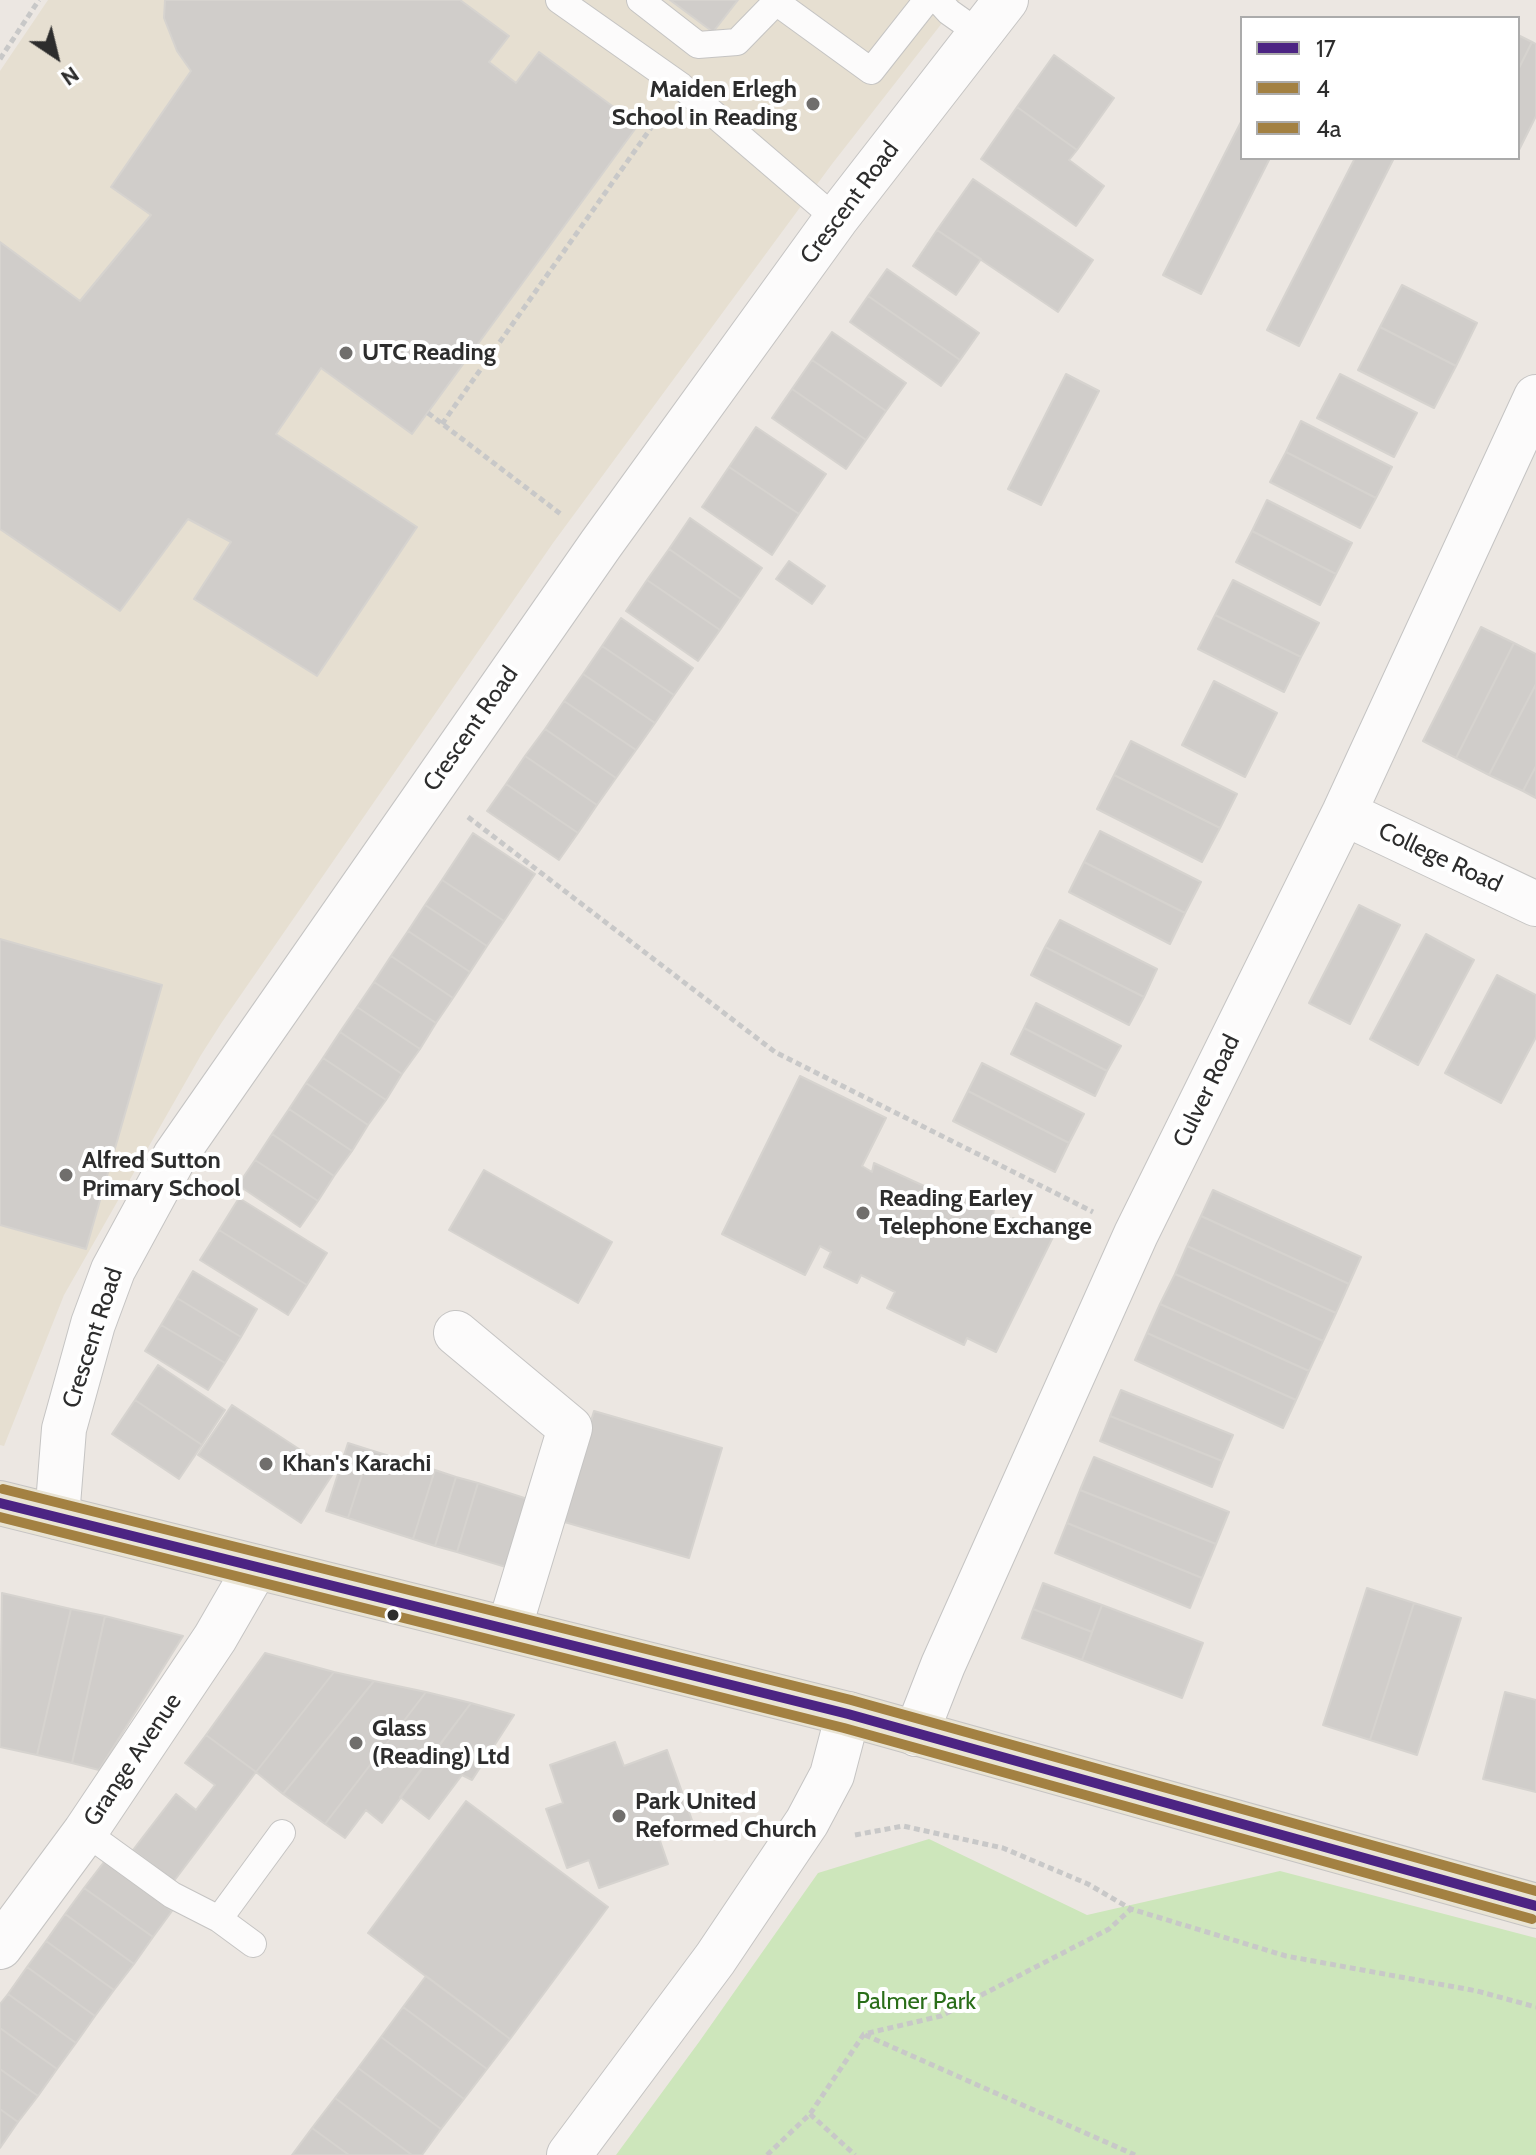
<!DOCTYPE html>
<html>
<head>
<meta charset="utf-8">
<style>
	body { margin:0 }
	#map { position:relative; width:1536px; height:2155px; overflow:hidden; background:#ece7e2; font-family:Cabin,sans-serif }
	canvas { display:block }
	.legend { position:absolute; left:1240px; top:16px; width:280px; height:144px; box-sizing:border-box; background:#fff; border:2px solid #ababab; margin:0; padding:10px 14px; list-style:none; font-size:24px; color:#2d2d2d }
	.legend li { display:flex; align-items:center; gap:16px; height:40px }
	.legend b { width:40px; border:2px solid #ababab }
	.north { position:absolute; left:16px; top:16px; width:80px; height:80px; -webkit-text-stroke:6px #fff; paint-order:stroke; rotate:145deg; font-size:22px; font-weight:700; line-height:32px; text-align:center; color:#2d2d2d }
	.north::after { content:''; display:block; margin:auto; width:28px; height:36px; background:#2d2d2d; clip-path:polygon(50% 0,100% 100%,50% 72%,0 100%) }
</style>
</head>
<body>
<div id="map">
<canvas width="1536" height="2155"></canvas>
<ul class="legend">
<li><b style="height:10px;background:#4c2483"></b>17</li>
<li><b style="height:10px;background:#a38142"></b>4</li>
<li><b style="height:10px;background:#a38142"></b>4a</li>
</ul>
<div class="north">N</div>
</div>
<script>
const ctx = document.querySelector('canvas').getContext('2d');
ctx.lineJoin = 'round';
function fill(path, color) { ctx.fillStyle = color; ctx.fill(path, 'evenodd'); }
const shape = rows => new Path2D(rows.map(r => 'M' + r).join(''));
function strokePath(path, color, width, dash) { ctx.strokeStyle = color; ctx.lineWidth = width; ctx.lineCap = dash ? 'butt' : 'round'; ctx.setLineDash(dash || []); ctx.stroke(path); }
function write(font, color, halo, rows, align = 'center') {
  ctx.font = font + ' Cabin,sans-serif'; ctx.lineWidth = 8; ctx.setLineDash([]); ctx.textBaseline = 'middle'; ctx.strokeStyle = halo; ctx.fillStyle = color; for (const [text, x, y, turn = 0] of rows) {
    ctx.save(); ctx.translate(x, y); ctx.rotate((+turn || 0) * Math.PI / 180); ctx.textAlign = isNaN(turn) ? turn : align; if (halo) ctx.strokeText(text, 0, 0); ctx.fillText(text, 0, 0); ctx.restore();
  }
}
fill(shape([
	[48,0,960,0,832,164,553,543,222,1022,201,1055,64,1295,4,1446,0,1445,0,71]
]), '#e6dfd1');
fill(shape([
	[929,1839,1087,1915,1280,1871,1536,1938,1536,2155,616,2155,699,2042,818,1873]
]), '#cde6bb');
const building = shape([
	[165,0,460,0,509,36,489,62,516,83,539,52,638,125,412,434,321,368,276,434,417,527,317,676,194,599,231,542,188,519,120,611,0,529,0,242,80,301,151,215,111,187,191,71,177,51,164,18,165,0],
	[670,0,738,0,713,32,670,0],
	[1518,35,1532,42,1518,70,1518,35],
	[1532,42,1536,44,1536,116,1518,152,1518,70,1532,42],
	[1054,55,1114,98,1077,150,1017,107,1054,55],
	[1017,107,1077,150,1069,160,1104,186,1076,226,981,159,1017,107],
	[1242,120,1242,158,1270,158,1201,294,1163,275,1242,120],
	[1355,158,1394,158,1299,346,1267,330,1355,158],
	[973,179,1093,260,1058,312,937,230,973,179],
	[937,230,981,259,956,295,913,266,937,230],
	[887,269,979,333,960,360,868,296,887,269],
	[1402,285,1477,323,1456,366,1380,327,1402,285],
	[868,296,960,360,941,386,850,322,868,296],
	[1380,327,1456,366,1434,408,1358,370,1380,327],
	[832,332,906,383,886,411,812,360,832,332],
	[812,360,886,411,866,440,792,389,812,360],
	[1066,374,1099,391,1041,505,1008,489,1066,374],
	[1340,374,1417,413,1394,457,1317,418,1340,374],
	[792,389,866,440,846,469,772,418,792,389],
	[1301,421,1392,467,1376,498,1286,452,1301,421],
	[756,427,826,474,799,514,729,467,756,427],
	[1286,452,1376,498,1360,528,1270,482,1286,452],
	[729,467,799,514,772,555,702,507,729,467],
	[1267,500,1352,543,1336,574,1252,531,1267,500],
	[690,518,762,568,741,599,669,549,690,518],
	[1252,531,1336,574,1320,605,1236,562,1252,531],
	[669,549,741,599,720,630,647,580,669,549],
	[789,561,825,586,812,604,776,579,789,561],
	[647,580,720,630,698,661,626,611,647,580],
	[1233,580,1319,623,1301,657,1215,615,1233,580],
	[1215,615,1301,657,1284,692,1198,649,1215,615],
	[621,618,693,668,674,695,602,646,621,618],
	[1481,627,1514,643,1456,758,1423,741,1481,627],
	[1514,643,1536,654,1536,684,1489,775,1456,758,1514,643],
	[602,646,674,695,655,723,583,674,602,646],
	[583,674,655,723,636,750,564,701,583,674],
	[1214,681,1277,713,1245,777,1182,745,1214,681],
	[1536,684,1536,766,1523,791,1489,775,1536,684],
	[564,701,636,750,616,778,545,729,564,701],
	[545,729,616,778,597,805,525,756,545,729],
	[1131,741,1237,794,1220,828,1114,775,1131,741],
	[525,756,597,805,578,833,506,784,525,756],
	[1536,766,1536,798,1523,791,1536,766],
	[1114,775,1220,828,1202,862,1097,809,1114,775],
	[506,784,578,833,559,860,487,811,506,784],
	[1100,831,1201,882,1185,913,1084,862,1100,831],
	[473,833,535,874,504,921,442,880,473,833],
	[1084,862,1185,913,1170,944,1069,892,1084,862],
	[442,880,504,921,487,946,425,905,442,880],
	[425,905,487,946,470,972,408,931,425,905],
	[1359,905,1400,925,1350,1024,1309,1003,1359,905],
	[1060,920,1157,969,1144,997,1045,947,1060,920],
	[408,931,470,972,453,998,391,956,408,931],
	[1426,934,1474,960,1418,1065,1370,1039,1426,934],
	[0,939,162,985,86,1249,0,1225,0,939],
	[1045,947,1144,997,1129,1025,1031,975,1045,947],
	[391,956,453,998,436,1023,374,982,391,956],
	[1497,975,1536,995,1536,1037,1501,1103,1445,1073,1497,975],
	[374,982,436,1023,420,1049,357,1007,374,982],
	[1036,1003,1121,1046,1107,1071,1024,1028,1036,1003],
	[357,1007,420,1049,402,1074,340,1032,357,1007],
	[1024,1028,1107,1071,1095,1096,1011,1054,1024,1028],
	[340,1032,402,1074,386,1100,323,1058,340,1032],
	[323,1058,386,1100,368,1125,306,1083,323,1058],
	[982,1063,1084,1114,1069,1143,968,1091,982,1063],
	[800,1076,886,1118,862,1166,872,1172,874,1163,959,1202,963,1194,994,1208,993,1217,1009,1225,1013,1218,1053,1237,996,1352,967,1338,964,1345,887,1308,895,1292,861,1275,857,1283,824,1267,831,1252,820,1246,805,1275,722,1234,800,1076],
	[306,1083,368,1125,352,1151,289,1109,306,1083],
	[968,1091,1069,1143,1055,1172,953,1121,968,1091],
	[289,1109,352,1151,334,1176,272,1134,289,1109],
	[272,1134,334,1176,318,1201,255,1160,272,1134],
	[255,1160,318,1201,300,1227,238,1185,255,1160],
	[484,1170,612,1242,578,1303,449,1230,484,1170],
	[1213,1190,1361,1257,1349,1284,1201,1216,1213,1190],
	[239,1198,327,1253,307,1285,219,1230,239,1198],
	[1201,1216,1349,1284,1336,1313,1187,1246,1201,1216],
	[219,1230,307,1285,288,1315,200,1260,219,1230],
	[1187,1246,1336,1313,1323,1341,1175,1274,1187,1246],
	[193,1271,257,1309,241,1337,177,1298,193,1271],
	[1175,1274,1323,1341,1309,1371,1160,1304,1175,1274],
	[177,1298,241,1337,225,1363,161,1325,177,1298],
	[1160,1304,1309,1371,1296,1400,1147,1333,1160,1304],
	[161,1325,225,1363,208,1390,145,1351,161,1325],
	[1147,1333,1296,1400,1283,1428,1135,1360,1147,1333],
	[158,1365,225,1410,202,1445,135,1400,158,1365],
	[1121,1390,1233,1435,1222,1461,1110,1416,1121,1390],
	[135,1400,202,1445,179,1479,112,1434,135,1400],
	[232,1405,334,1472,301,1523,198,1455,232,1405],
	[594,1411,722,1448,689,1558,561,1521,594,1411],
	[1110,1416,1222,1461,1212,1487,1100,1441,1110,1416],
	[348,1443,370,1450,348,1518,326,1511,348,1443],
	[370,1450,435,1470,413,1539,348,1518,370,1450],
	[1094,1457,1229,1512,1216,1544,1080,1490,1094,1457],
	[435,1470,456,1477,435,1546,413,1539,435,1470],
	[456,1477,478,1483,457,1552,435,1546,456,1477],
	[478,1483,543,1504,522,1572,457,1552,478,1483],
	[1080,1490,1216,1544,1202,1578,1067,1523,1080,1490],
	[1067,1523,1202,1578,1190,1608,1055,1553,1067,1523],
	[1043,1583,1102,1605,1092,1632,1033,1609,1043,1583],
	[1367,1588,1414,1603,1370,1740,1323,1725,1367,1588],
	[2,1593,71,1609,37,1755,0,1747,2,1593],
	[1414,1603,1461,1618,1417,1755,1370,1740,1414,1603],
	[1102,1605,1203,1643,1182,1698,1082,1660,1102,1605],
	[71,1609,105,1616,72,1763,37,1755,71,1609],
	[1033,1609,1092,1632,1082,1660,1022,1638,1033,1609],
	[105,1616,183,1636,99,1770,72,1763,105,1616],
	[265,1653,334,1672,256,1772,206,1735,265,1653],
	[334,1672,374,1681,283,1794,256,1772,334,1672],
	[374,1681,426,1692,325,1824,283,1794,374,1681],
	[426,1692,471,1703,382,1823,366,1810,345,1838,325,1824,426,1692],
	[1505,1692,1536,1700,1536,1792,1483,1779,1505,1692],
	[471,1703,514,1715,472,1780,462,1775,429,1819,400,1797,471,1703],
	[206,1735,256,1772,174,1881,133,1850,176,1794,196,1810,215,1785,185,1763,206,1735],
	[615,1742,624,1766,667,1750,693,1823,658,1835,668,1864,599,1888,589,1860,567,1868,546,1809,563,1803,550,1765,615,1742],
	[466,1801,608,1907,510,2039,368,1933,466,1801],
	[104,1862,172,1911,153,1937,84,1888,104,1862],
	[84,1888,153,1937,134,1964,65,1914,84,1888],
	[65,1914,134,1964,114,1990,46,1941,65,1914],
	[46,1941,114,1990,95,2016,27,1967,46,1941],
	[27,1967,95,2016,76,2043,8,1994,27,1967],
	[426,1976,510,2039,487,2069,403,2007,426,1976],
	[8,1994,76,2043,57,2069,0,2028,0,2004,8,1994],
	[403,2007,487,2069,464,2099,381,2037,403,2007],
	[0,2028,57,2069,38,2096,0,2069,0,2028],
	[381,2037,464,2099,441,2129,358,2068,381,2037],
	[358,2068,441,2129,422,2155,412,2155,335,2098,358,2068],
	[0,2069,38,2096,18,2122,0,2109,0,2069],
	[335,2098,412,2155,349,2155,312,2128,335,2098],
	[0,2109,18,2122,0,2148,0,2109],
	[312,2128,349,2155,292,2155,312,2128]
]);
fill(building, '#d0cdca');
strokePath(building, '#d6d3cf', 2);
const lane = shape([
	[559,0,681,86,836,219],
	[640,0,698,45,737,42,776,2],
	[777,0,776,2,871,71,927,0],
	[938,0,949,12,980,34],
	[85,1832,172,1895,219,1919,282,1833],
	[219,1919,253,1944]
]);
const street = shape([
	[1344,813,1536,904],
	[456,1333,570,1428,509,1629],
	[57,1517,64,1429,93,1324,113,1270,175,1156,601,544,836,219,1006,0],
	[916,1734,943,1665,1136,1234,1344,813,1536,397],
	[0,1947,85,1832,215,1638,256,1567],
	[569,2155,715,1959,807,1822,832,1775,848,1714]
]);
const primary = shape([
	[0,1503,848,1714,1536,1906]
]);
strokePath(lane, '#c5c4c3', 28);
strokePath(street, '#c5c4c3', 46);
strokePath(primary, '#c6c4c3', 46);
strokePath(shape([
	[0,59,39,0],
	[428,413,562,515],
	[442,424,658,118],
	[468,817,775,1052,1093,1212],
	[855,1835,903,1826,1003,1848,1088,1884,1131,1909,1286,1956,1477,1991,1536,2007],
	[865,2035,1135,2155],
	[810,2114,855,2155],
	[767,2155,810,2114,864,2034,941,2016,1109,1929,1131,1909]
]), '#c8c8c8', 5, [6, 4]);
strokePath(lane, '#fcfbfb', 26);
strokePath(street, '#fcfbfb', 44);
strokePath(primary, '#e9e4d4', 44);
strokePath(shape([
	[0,1503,848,1714,1536,1906]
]), '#4c2483', 10);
strokePath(shape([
	[0,1517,844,1728,1532,1919]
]), '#a38142', 10);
strokePath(shape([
	[3,1489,851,1700,1536,1891]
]), '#a38142', 10);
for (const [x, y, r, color] of [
	[813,104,8,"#706e6c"],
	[346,353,8,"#706e6c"],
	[66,1175,8,"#706e6c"],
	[863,1213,8,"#706e6c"],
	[266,1464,8,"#706e6c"],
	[393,1615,7,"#2d2d2d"],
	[356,1743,8,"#706e6c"],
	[619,1816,8,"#706e6c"]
]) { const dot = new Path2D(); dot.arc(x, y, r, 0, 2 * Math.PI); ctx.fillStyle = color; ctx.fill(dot); strokePath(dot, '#fff', 3); }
write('bold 24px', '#2d2d2d', '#fff', [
	["Maiden Erlegh",797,90,"right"],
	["School in Reading",797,118,"right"],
	["UTC Reading",362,353],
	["Alfred Sutton",82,1161],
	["Primary School",82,1189],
	["Reading Earley",879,1199],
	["Telephone Exchange",879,1227],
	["Khan's Karachi",282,1464],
	["Glass",372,1729],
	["(Reading) Ltd",372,1757],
	["Park United",635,1802],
	["Reformed Church",635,1830]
], 'left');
write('24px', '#2d2d2d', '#fff', [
	["Crescent Road",850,203,-53],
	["Crescent Road",471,729,-55],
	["College Road",1440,858,25],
	["Culver Road",1207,1091,-64],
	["Crescent Road",93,1338,-72],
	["Grange Avenue",133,1760,-56]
]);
write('24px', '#2a6e19', '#fff', [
	["Palmer Park",916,2002]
]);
</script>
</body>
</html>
